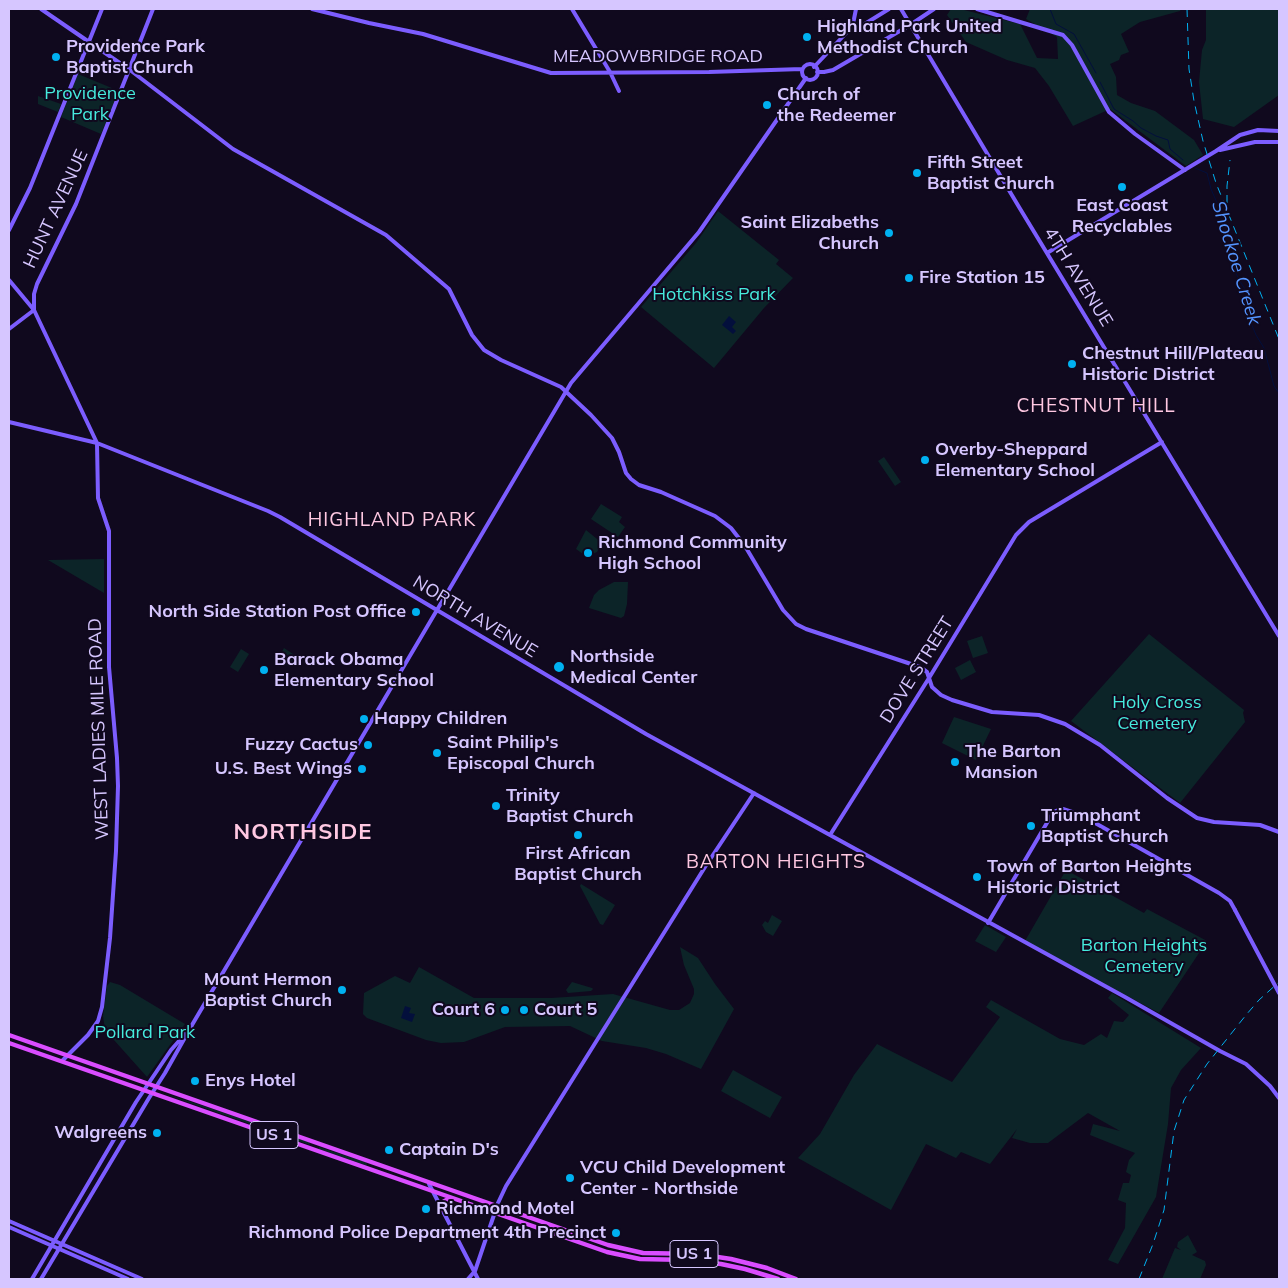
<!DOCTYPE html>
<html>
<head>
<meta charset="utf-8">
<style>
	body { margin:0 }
	#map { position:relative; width:1288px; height:1288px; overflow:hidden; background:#10091e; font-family:Mulish,sans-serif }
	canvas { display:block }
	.frame { position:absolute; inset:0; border:10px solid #d6c6ff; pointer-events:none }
</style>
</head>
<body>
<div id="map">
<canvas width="1288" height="1288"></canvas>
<div class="frame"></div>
</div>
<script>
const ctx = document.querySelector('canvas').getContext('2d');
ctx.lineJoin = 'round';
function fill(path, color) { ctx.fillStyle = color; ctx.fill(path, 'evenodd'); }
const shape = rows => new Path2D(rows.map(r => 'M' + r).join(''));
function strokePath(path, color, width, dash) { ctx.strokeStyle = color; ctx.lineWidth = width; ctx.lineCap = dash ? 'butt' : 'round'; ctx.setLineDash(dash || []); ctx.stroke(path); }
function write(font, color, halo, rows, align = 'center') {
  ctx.font = font + ' Mulish,sans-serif'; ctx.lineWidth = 4; ctx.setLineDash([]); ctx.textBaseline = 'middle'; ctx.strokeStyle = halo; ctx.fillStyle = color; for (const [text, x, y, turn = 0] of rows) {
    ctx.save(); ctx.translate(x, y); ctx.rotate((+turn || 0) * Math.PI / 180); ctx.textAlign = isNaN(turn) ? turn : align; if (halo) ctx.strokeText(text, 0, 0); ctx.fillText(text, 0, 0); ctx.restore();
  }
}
fill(shape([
	[951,9,960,9,1020,24,1037,58,1058,59,1057,37,1026,19,1030,9,1181,9,1180,11,1140,22,1121,34,1129,52,1121,55,1119,60,1110,64,1116,77,1117,95,1131,103,1155,111,1194,140,1203,155,1186,166,1110,109,1073,126,1049,86,1035,68,1007,60,966,42,947,15],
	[1206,9,1279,9,1279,95,1234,127,1203,119,1199,82,1202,50,1206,40],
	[78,74,119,91,101,134,61,117],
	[38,96,61,104,58,112,38,104],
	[718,211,779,260,776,264,793,278,764,308,714,368,641,307,696,243],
	[884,457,901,482,895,486,878,461],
	[601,504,622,517,619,522,625,527,618,537,591,519],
	[586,530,602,543,597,552,590,555,583,554,576,549],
	[104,559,104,593,48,560],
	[614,582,628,582,627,604,624,616,621,618,589,608,594,595,599,590],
	[1149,634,1244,710,1243,713,1245,722,1180,803,1071,721],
	[982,636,988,653,973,658,967,641],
	[284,648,296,656,290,667,284,664,286,661,279,657],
	[241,649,249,654,238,672,230,667],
	[970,660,976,672,961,680,955,668],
	[954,717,991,729,976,760,942,743],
	[1066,870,1144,913,1147,909,1207,941,1159,1013,1025,941],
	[581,884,615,905,603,925,600,924,580,886],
	[772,915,782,921,773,936,766,932,762,925,765,921,768,923],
	[985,925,1006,937,996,952,975,941],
	[680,947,698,958,715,984,734,1009,701,1069,666,1054,646,1048,602,1041,570,1026,505,1027,464,1042,441,1043,426,1040,367,1018,363,1014,364,993,395,976,410,983,419,967,474,998,551,998,613,994,670,1010,679,1010,690,1003,694,994,694,989,684,965],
	[110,982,120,985,185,1024,147,1077,105,1030,103,1016,107,986],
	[572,982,592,988,593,989,591,991,568,993,566,990],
	[1112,993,1201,1048,1181,1070,1171,1088,1168,1124,1156,1197,1118,1264,1108,1260,1125,1228,1126,1203,1118,1200,1123,1183,1129,1183,1131,1175,1126,1172,1129,1160,1135,1153,1090,1135,1093,1124,1120,1131,1088,1113,1048,1143,1030,1143,1012,1138,1017,1129,990,1164,961,1152,956,1158,926,1144,891,1210,798,1158,820,1134,854,1075,877,1044,952,1082,1000,1017,986,1007,991,1000,1060,1039,1084,1045,1101,1034,1107,1038,1114,1021,1123,1022,1129,1015,1108,998],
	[733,1070,782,1097,770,1118,721,1091],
	[159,1092,210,1108,309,1142,310,1145],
	[319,1147,366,1162,367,1165,365,1165,319,1149],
	[1188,1235,1197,1252,1192,1255,1205,1261,1206,1265,1200,1279,1162,1279,1175,1248,1181,1250,1177,1247,1178,1242]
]), '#0c2428');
fill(shape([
	[729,316,736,322,732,327,736,331,733,334,722,325],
	[405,1006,411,1008,409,1013,415,1014,412,1022,401,1018]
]), '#030f3c');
strokePath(shape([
	[1050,9,1056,24,1074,34,1096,73],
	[1100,82,1114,109,1133,121,1141,128,1156,136,1168,140,1170,149,1183,160],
	[1195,168,1207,173,1211,189,1234,242,1235,271,1239,280,1245,289,1253,315,1251,323,1256,335,1264,348,1274,386,1279,393]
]), '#030f3c', 1);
strokePath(shape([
	[41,9,130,70,233,149,386,235,449,289,472,335,484,350,501,360,561,387,591,415,612,438,619,452,626,473,631,479,639,485,661,492,715,516,731,528,745,546,783,610,796,624,806,629,920,667,927,672,932,687,941,695,952,700,992,712,1039,715,1065,724,1100,745,1167,798,1197,818,1214,822,1260,825,1279,832],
	[312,9,369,23,423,34,551,73,709,72,802,69],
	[572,9,610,72,619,91],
	[901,9,1019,207,1279,636],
	[977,9,1063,35,1072,45,1109,112,1135,134,1185,170],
	[853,24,849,24,849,30,853,30,855,28,853,24,856,9],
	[855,27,863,25,889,9],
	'802 72a8 8 0 1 1 16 0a8 8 0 1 1-16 0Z',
	[814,67,849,30],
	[817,72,824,72,833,70,910,25,934,9],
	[1220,150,1255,142,1279,142],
	[9,230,30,188,102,9],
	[1047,253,1216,151,1240,135,1258,130,1279,131],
	[9,280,34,310,97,443,98,498,109,531,109,667,117,758,118,786,116,851,110,938,102,1007,98,1021,88,1035,62,1061],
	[34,310,34,294,37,284,76,204,153,9],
	[9,329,34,310],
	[9,422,97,443,268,511,280,517,646,734,1125,997,1220,1051,1246,1064,1270,1086,1279,1098],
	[830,835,929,678,1016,535,1029,522,1162,442],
	[988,923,1051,816,1056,811,1063,809,1081,815,1219,893,1230,901,1235,910],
	[429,1184,478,1279],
	[9,1221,142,1279],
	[9,1227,128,1279],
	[32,1279,136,1102,171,1050,186,1033],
	[41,1279,149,1098,165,1073,192,1025,571,383,699,232,806,78],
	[468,1279,475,1271,498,1203,506,1186,705,867,754,793]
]), '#7c5dff', 4);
strokePath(shape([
	[9,1035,608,1245,643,1253,698,1254,731,1259,767,1268,796,1279],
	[9,1043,607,1252,640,1259,689,1260,721,1264,745,1269,778,1279],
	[442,1210,443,1202,450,1198]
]), '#da4dff', 4.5);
strokePath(shape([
	[1187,9,1189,69,1194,101,1203,141,1216,183,1279,339],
	[1227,203,1227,186,1230,160],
	[1139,1279,1153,1244,1164,1210,1174,1131,1184,1100,1207,1064,1246,1015,1259,1000,1279,982]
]), '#00b1f1', 1, [8, 6]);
strokePath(shape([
	[1235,910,1279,993]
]), '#7c5dff', 4);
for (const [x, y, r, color] of [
	[807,37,5,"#00b1f1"],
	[56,57,5,"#00b1f1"],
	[767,105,5,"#00b1f1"],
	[917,173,5,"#00b1f1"],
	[1122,187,5,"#00b1f1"],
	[889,233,5,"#00b1f1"],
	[909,278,5,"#00b1f1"],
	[1072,364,5,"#00b1f1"],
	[925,460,5,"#00b1f1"],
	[588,553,5,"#00b1f1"],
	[416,612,5,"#00b1f1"],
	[559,667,6,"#00b1f1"],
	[264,670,5,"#00b1f1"],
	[364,719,5,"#00b1f1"],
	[368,745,5,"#00b1f1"],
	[437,753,5,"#00b1f1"],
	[955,762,5,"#00b1f1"],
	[362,769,5,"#00b1f1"],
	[496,806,5,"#00b1f1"],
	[1031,826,5,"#00b1f1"],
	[578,835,5,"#00b1f1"],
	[977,877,5,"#00b1f1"],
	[342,990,5,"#00b1f1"],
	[505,1010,5,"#00b1f1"],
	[524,1010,5,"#00b1f1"],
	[195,1081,5,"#00b1f1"],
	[157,1133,5,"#00b1f1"],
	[389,1150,5,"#00b1f1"],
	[570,1178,5,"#00b1f1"],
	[426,1209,5,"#00b1f1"],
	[616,1233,5,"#00b1f1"]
]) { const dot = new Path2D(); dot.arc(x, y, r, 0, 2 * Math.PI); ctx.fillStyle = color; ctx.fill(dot); strokePath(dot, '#10091e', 2); }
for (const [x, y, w] of [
	[274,1135,48],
	[694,1254,48]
]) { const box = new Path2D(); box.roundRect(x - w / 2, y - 13.5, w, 27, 4); ctx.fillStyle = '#10091e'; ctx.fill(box); strokePath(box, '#d6c6ff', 1); }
write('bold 16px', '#d6c6ff', null, [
	["US 1",274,1135],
	["US 1",694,1254]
]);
write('bold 18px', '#d6c6ff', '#10091e', [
	["Highland Park United",817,27],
	["Methodist Church",817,48],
	["Providence Park",66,47],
	["Baptist Church",66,68],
	["Church of",777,95],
	["the Redeemer",777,116],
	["Fifth Street",927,163],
	["Baptist Church",927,184],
	["East Coast",1122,206,"center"],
	["Recyclables",1122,227,"center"],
	["Saint Elizabeths",879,223,"right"],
	["Church",879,244,"right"],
	["Fire Station 15",919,278],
	["Chestnut Hill/Plateau",1082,354],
	["Historic District",1082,375],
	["Overby-Sheppard",935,450],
	["Elementary School",935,471],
	["Richmond Community",598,543],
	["High School",598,564],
	["North Side Station Post Office",406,612,"right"],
	["Northside",570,657],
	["Medical Center",570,678],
	["Barack Obama",274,660],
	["Elementary School",274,681],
	["Happy Children",374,719],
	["Saint Philip's",447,743],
	["Episcopal Church",447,764],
	["Fuzzy Cactus",358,745,"right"],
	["The Barton",965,752],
	["Mansion",965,773],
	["U.S. Best Wings",352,769,"right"],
	["Trinity",506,796],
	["Baptist Church",506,817],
	["Triumphant",1041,816],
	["Baptist Church",1041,837],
	["First African",578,854,"center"],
	["Baptist Church",578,875,"center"],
	["Town of Barton Heights",987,867],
	["Historic District",987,888],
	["Mount Hermon",332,980,"right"],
	["Baptist Church",332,1001,"right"],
	["Court 6",495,1010,"right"],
	["Court 5",534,1010],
	["Enys Hotel",205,1081],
	["Walgreens",147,1133,"right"],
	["Captain D's",399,1150],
	["VCU Child Development",580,1168],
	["Center - Northside",580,1189],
	["Richmond Motel",436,1209],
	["Richmond Police Department 4th Precinct",606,1233,"right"]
], 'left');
write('18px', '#d6c6ff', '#10091e', [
	["MEADOWBRIDGE ROAD",658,57],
	["HUNT AVENUE",56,209,-65],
	["4TH AVENUE",1078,277,58],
	["NORTH AVENUE",475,617,31],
	["DOVE STREET",917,670,-58],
	["WEST LADIES MILE ROAD",99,729,-92]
]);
write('18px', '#46ebdd', '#10091e', [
	["Providence",90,94],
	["Park",90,115],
	["Hotchkiss Park",714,295],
	["Holy Cross",1157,703],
	["Cemetery",1157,724],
	["Barton Heights",1144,946],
	["Cemetery",1144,967],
	["Pollard Park",145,1033]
]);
write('italic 19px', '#5494ff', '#10091e', [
	["Shockoe Creek",1236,263,73]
]);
ctx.letterSpacing = '1px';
write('19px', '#ffc8e2', '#10091e', [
	["CHESTNUT HILL",1096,406],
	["HIGHLAND PARK",392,520],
	["BARTON HEIGHTS",776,862]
]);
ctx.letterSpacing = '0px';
ctx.letterSpacing = '1px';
write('bold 22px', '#ffc8e2', '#10091e', [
	["NORTHSIDE",303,832]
]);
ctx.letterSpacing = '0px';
</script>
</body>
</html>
